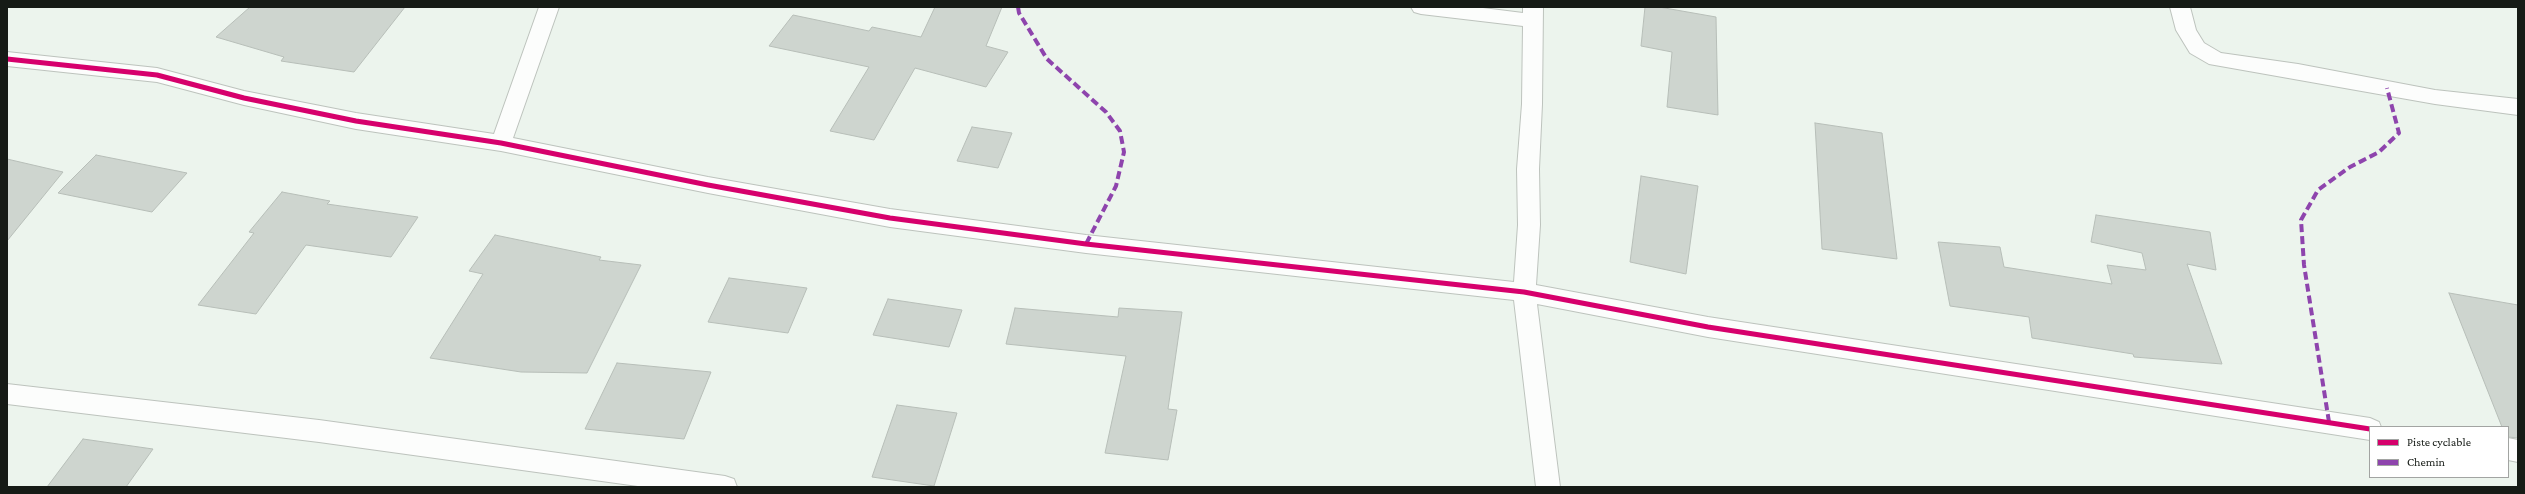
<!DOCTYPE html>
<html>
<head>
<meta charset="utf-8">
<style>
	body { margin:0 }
	#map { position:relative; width:2525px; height:494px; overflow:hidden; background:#ecf4ed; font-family:"Crimson Pro",serif }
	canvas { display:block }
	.frame { position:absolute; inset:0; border:8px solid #161b16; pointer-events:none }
	.legend { position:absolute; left:2369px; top:426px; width:140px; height:52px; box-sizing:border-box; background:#fff; border:1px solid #a2a4a2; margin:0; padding:5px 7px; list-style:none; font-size:12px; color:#161b16 }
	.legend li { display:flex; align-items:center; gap:8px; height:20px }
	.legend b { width:20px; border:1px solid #a2a4a2 }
</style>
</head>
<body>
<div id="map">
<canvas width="2525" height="494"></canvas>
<div class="frame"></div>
<ul class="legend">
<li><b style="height:5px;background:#d6006c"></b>Piste cyclable</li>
<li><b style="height:5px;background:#8e44ad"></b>Chemin</li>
</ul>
</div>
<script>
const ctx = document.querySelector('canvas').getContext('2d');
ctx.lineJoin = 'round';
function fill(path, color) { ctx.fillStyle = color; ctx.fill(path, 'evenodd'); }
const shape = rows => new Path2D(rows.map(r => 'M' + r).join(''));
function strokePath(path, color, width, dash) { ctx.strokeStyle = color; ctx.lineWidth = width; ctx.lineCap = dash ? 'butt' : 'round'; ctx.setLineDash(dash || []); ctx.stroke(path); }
const building = shape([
	[250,7,405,7,354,72,281,61,284,57,216,37,250,7],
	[935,7,1002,7,986,46,1008,52,986,87,915,68,874,140,830,131,869,67,769,46,793,15,869,31,872,27,921,37,935,7],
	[1645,7,1659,7,1716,17,1718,115,1667,107,1672,52,1641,46,1645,7],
	[1815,123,1882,133,1897,259,1822,249,1815,123],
	[972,127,1012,133,998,168,957,161,972,127],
	[96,155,187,173,152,212,58,193,96,155],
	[7,159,63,172,7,241,7,159],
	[1641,176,1698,186,1686,274,1630,262,1641,176],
	[282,192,330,201,327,204,418,217,391,257,306,245,256,314,198,305,254,233,249,232,282,192],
	[2096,215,2210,232,2216,270,2187,264,2222,364,2134,357,2133,354,2032,338,2029,317,1950,306,1938,242,2000,247,2004,267,2112,284,2107,265,2146,270,2142,253,2091,242,2096,215],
	[495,235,601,257,599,260,641,265,587,373,521,372,430,358,483,274,469,271,495,235],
	[729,278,807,288,788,333,708,322,729,278],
	[2449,293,2518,305,2518,438,2508,437,2508,427,2502,427,2449,293],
	[888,299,962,310,949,347,873,335,888,299],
	[1015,308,1118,317,1119,308,1182,312,1168,409,1177,410,1168,460,1105,453,1126,356,1006,344,1015,308],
	[617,363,711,372,684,439,585,429,617,363],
	[897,405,957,413,934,486,872,477,897,405],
	[83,439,153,449,126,487,47,487,83,439]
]);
fill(building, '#ced5cf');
strokePath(building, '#b7beb8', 1);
const street = shape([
	[539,7,559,7,513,138,708,177,890,209,1086,235,1514,282,1518,225,1517,169,1522,104,1523,26,1421,14,1414,12,1411,7,1475,7,1523,13,1523,7,1543,7,1542,104,1539,169,1540,225,1536,285,1708,317,2370,418,2379,422,2381,427,2370,427,2370,440,1708,337,1537,304,1560,487,1536,487,1514,300,1086,253,890,227,708,193,501,151,356,129,244,105,157,82,7,66,7,52,157,68,244,91,356,113,494,134,539,7],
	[2170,7,2190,7,2196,30,2204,43,2221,53,2298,64,2435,90,2518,99,2518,115,2435,104,2209,64,2190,53,2176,30,2170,7],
	[7,384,319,420,725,476,734,479,737,487,645,487,319,442,7,404,7,384],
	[2508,438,2518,440,2518,462,2508,460,2508,438]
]);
strokePath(street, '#bdc3bd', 2);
fill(street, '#fcfdfc');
strokePath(shape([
	[1018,7,1019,13,1047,59,1106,112,1120,131,1124,152,1116,186,1086,244],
	[2329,422,2304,265,2301,220,2318,190,2350,167,2379,152,2399,133,2387,88]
]), '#8e44ad', 4, [8, 4]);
strokePath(shape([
	[7,59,157,75,244,98,356,121,501,143,708,185,890,218,1086,244,1524,292,1708,327,2370,429]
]), '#d6006c', 5);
</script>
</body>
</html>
